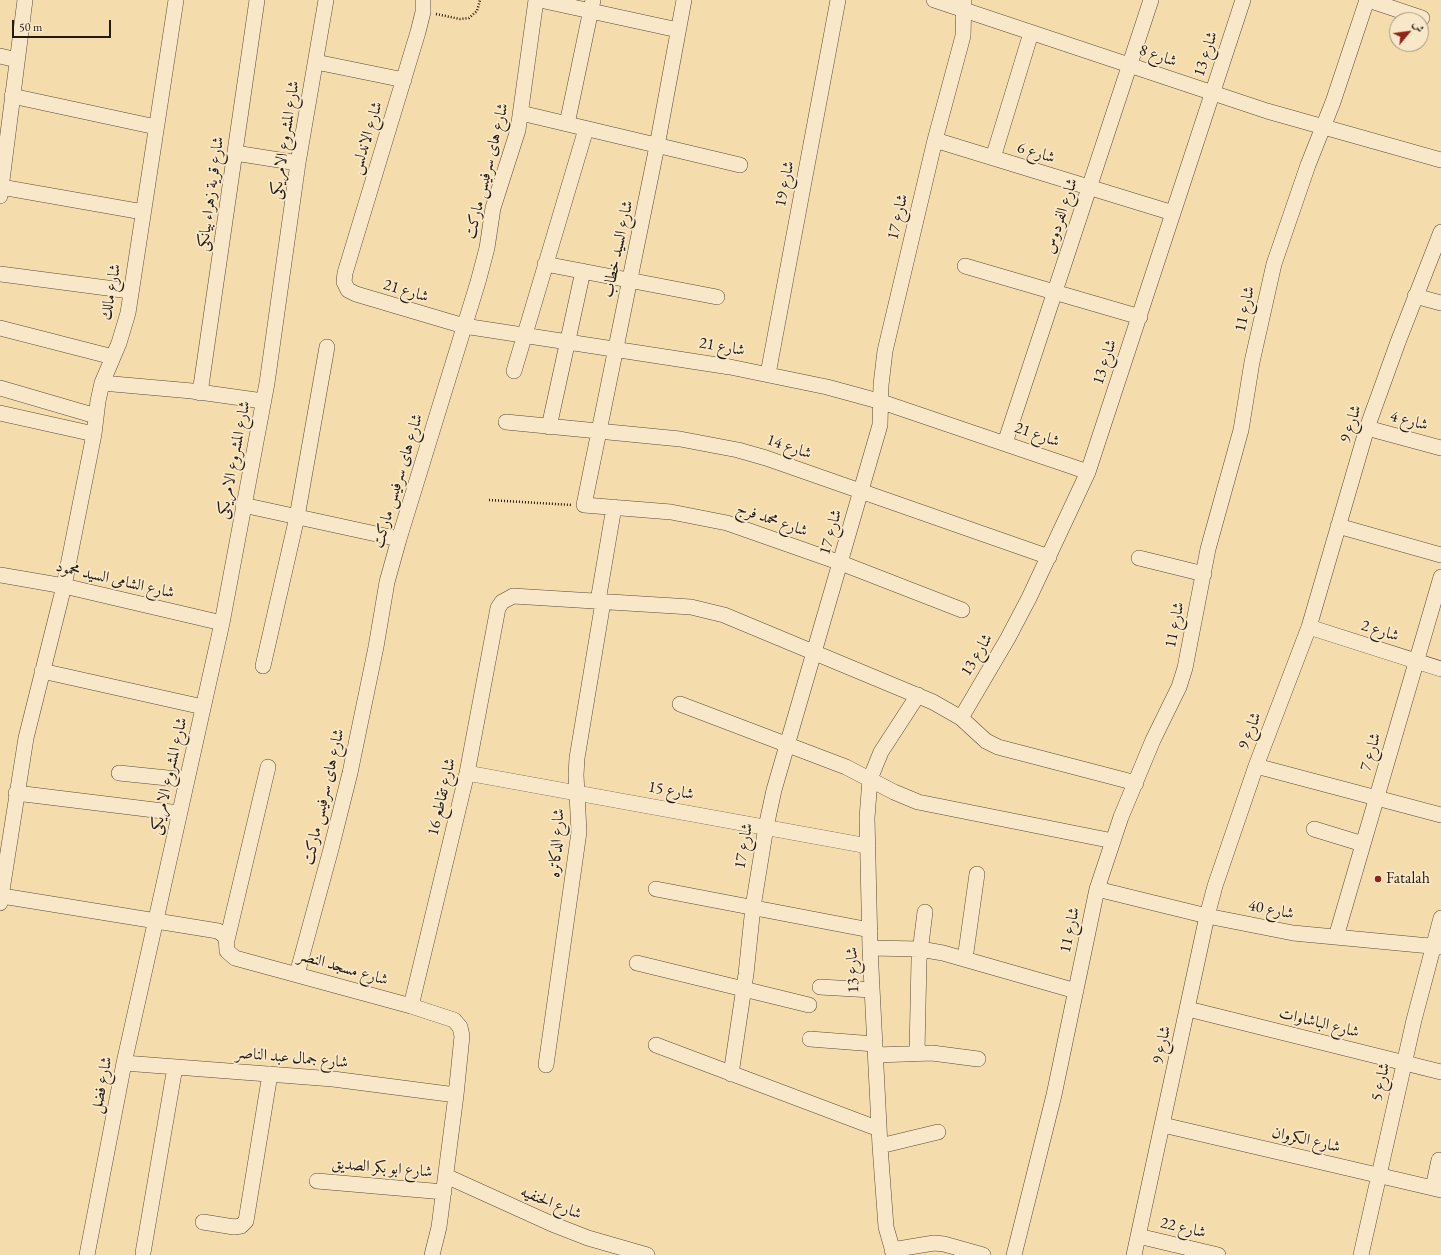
<!DOCTYPE html>
<html>
<head>
<meta charset="utf-8">
<style>
	body { margin:0 }
	#map { position:relative; width:1441px; height:1255px; overflow:hidden; background:#f5dcac; font-family:"EB Garamond",Amiri,serif }
	canvas { display:block }
	.north { position:absolute; left:1389px; top:12px; width:40px; height:40px; box-sizing:border-box; background:#f8e8c9; border:1px solid #a39680; border-radius:50%; rotate:61deg; font-size:11px; font-weight:700; line-height:16px; text-align:center; color:#231a12 }
	.north::after { content:''; display:block; margin:auto; width:14px; height:18px; background:#8f2418; clip-path:polygon(50% 0,100% 100%,50% 72%,0 100%) }
	.scale { position:absolute; left:12px; top:20px; width:99px; height:18px; box-sizing:border-box; border:2px solid #231a12; border-top:0; padding-left:5px; font-size:12px; line-height:14px; white-space:nowrap; color:#231a12; -webkit-text-stroke:3px #f8e8c9; paint-order:stroke }
</style>
</head>
<body>
<div id="map">
<canvas width="1441" height="1255"></canvas>
<div class="north">ش</div>
<div class="scale">50 m</div>
</div>
<script>
const ctx = document.querySelector('canvas').getContext('2d');
ctx.lineJoin = 'round';
const shape = rows => new Path2D(rows.map(r => 'M' + r).join(''));
function strokePath(path, color, width, dash) { ctx.strokeStyle = color; ctx.lineWidth = width; ctx.lineCap = dash ? 'butt' : 'round'; ctx.setLineDash(dash || []); ctx.stroke(path); }
function write(font, color, halo, rows, align = 'center') {
  ctx.font = font + ' "EB Garamond",Amiri,serif'; ctx.lineWidth = 3.5; ctx.setLineDash([]); ctx.textBaseline = 'middle'; ctx.strokeStyle = halo; ctx.fillStyle = color; for (const [text, x, y, turn = 0] of rows) {
    ctx.save(); ctx.translate(x, y); ctx.rotate((+turn || 0) * Math.PI / 180); ctx.textAlign = isNaN(turn) ? turn : align; if (halo) ctx.strokeText(text, 0, 0); ctx.fillText(text, 0, 0); ctx.restore();
  }
}
const minor = shape([
	[423,0,423,12,418,32,345,273,344,282,348,290,356,294,464,326,730,367,827,387,882,402,1088,472],
	[540,0,678,30],
	[684,0,657,146,584,505,671,512,727,523,841,563,962,610],
	[934,0,1267,111,1441,160],
	[1368,0,1422,18],
	[0,56,17,60],
	[316,62,404,80],
	[12,96,156,127],
	[521,113,740,165],
	[567,124,593,0],
	[935,140,1173,213],
	[235,153,298,163],
	[993,158,1031,33],
	[1,187,143,212],
	[0,196,25,0],
	[545,264,717,297],
	[965,266,1140,317],
	[0,274,130,291],
	[1415,296,1441,303],
	[0,328,113,357],
	[514,371,586,129],
	[768,374,838,0],
	[102,383,192,391,263,401],
	[0,388,96,416],
	[200,393,257,0],
	[0,413,94,434],
	[506,422,680,439,738,450,766,458,1049,557],
	[549,427,583,271],
	[1367,428,1441,448],
	[1005,443,1151,0],
	[243,505,399,539],
	[1338,526,1441,555],
	[1139,558,1204,574],
	[0,575,64,586,222,623],
	[598,601,614,507],
	[1309,627,1441,669],
	[263,666,297,517,327,347],
	[42,671,203,707],
	[680,704,846,767,894,792,918,802,1113,841],
	[961,718,1008,638,1029,598,1088,472,1243,0],
	[1256,766,1441,815],
	[119,773,187,780],
	[467,773,868,846],
	[16,793,179,813],
	[1314,829,1363,844],
	[656,889,870,930],
	[1097,889,1207,916,1293,933,1441,947],
	[2,896,218,931,226,937,227,951,235,958,411,1006,454,1020,460,1027,462,1036,456,1095,439,1227,432,1255],
	[0,903,26,738,64,586,94,434,98,401,102,383,119,343,128,313,176,0],
	[1336,937,1441,577],
	[227,940,268,767],
	[870,948,920,949,943,953,1076,991],
	[965,959,977,874],
	[637,963,809,1005],
	[297,974,331,849,350,773,376,647,387,582,399,539,478,282,487,248,493,208,518,130,536,0],
	[820,987,872,990],
	[411,1006,467,773,498,608,502,602,513,596,691,607,724,615,933,702,961,718,986,741,998,747,1136,783],
	[1188,1009,1441,1072],
	[810,1039,875,1044],
	[656,1045,879,1129],
	[917,1052,919,960,925,912],
	[876,1055,932,1053,978,1059],
	[124,1063,333,1079,456,1095],
	[546,1065,579,832,576,775,577,758,603,602],
	[731,1074,746,974,753,907,766,827,774,790,880,425,881,385,885,351,935,140,963,36,964,0],
	[1163,1125,1441,1190],
	[880,1146,938,1132],
	[446,1176,552,1224,588,1238,647,1255],
	[317,1181,444,1192],
	[1433,1188,1439,1160],
	[203,1222,234,1227,241,1226,246,1221,270,1074],
	[1138,1236,1218,1255],
	[892,1250,934,1243,944,1244,983,1255],
	[143,1253,175,1067],
	[87,1255,124,1063,222,623,267,383,298,163,326,0],
	[894,1255,886,1227,880,1146,870,948,867,818,870,779,881,752,918,695],
	[1014,1255,1054,1095,1097,889,1121,817,1153,740,1179,687,1185,668,1208,549,1241,430,1252,362,1274,264,1308,165,1333,102,1367,0],
	[1134,1255,1207,916,1215,886,1256,766,1309,627,1367,428,1398,342,1441,232],
	[1361,1255,1414,1020,1441,918]
]);
strokePath(minor, '#584a38', 16);
strokePath(shape([
	[436,14,460,19,469,18,477,11,480,0],
	[489,500,572,505]
]), '#231a12', 2.5, [1, 2]);
strokePath(minor, '#f8e8c9', 15);
for (const [x, y, r, color] of [
	[1378,879,4,"#8f2418"]
]) { const dot = new Path2D(); dot.arc(x, y, r, 0, 2 * Math.PI); ctx.fillStyle = color; ctx.fill(dot); strokePath(dot, '#f8e8c9', 1.5); }
write('16px', '#231a12', '#f8e8c9', [
	["شارع 13",1206,54,-72],
	["شارع 8",1158,56,19],
	["شارع الاندلس",367,138,-73],
	["شارع المشروع الامريكى",285,140,-81],
	["شارع 6",1036,153,17],
	["شارع هاى سرفيس ماركت",487,171,-76],
	["شارع 19",785,184,-79],
	["شارع قرية زهراء بيانكى",211,194,-82],
	["شارع الفردوس",1061,216,-72],
	["شارع 17",898,217,-77],
	["شارع السيد خطاب",618,249,-78],
	["شارع 21",406,291,17],
	["شارع مالك",111,292,-80],
	["شارع 11",1245,309,-78],
	["شارع 21",722,347,10],
	["شارع 13",1105,362,-72],
	["شارع 4",1409,421,15],
	["شارع 9",1351,424,-72],
	["شارع 21",1037,435,19],
	["شارع 14",789,447,19],
	["شارع المشروع الامريكى",234,460,-79],
	["شارع هاى سرفيس ماركت",398,481,-73],
	["شارع محمد فرج",772,520,19],
	["شارع 17",831,532,-74],
	["شارع الشامى السيد محمود",115,580,13],
	["شارع 11",1175,625,-79],
	["شارع 2",1380,631,18],
	["شارع 13",977,655,-59],
	["شارع 9",1250,731,-69],
	["شارع 7",1371,752,-74],
	["شارع المشروع الامريكى",169,776,-77],
	["شارع 15",671,791,10],
	["شارع هاى سرفيس ماركت",324,797,-77],
	["شارع تقاطع 16",442,797,-77],
	["شارع الدكاتره",557,843,-86],
	["شارع 17",744,846,-80],
	["شارع 40",1271,910,11],
	["شارع 11",1070,930,-78],
	["شارع مسجد النصر",343,968,16],
	["شارع 13",853,970,-92],
	["شارع الباشاوات",1319,1023,14],
	["شارع 9",1162,1045,-78],
	["شارع جمال عبد الناصر",292,1058,5],
	["شارع 5",1381,1082,-77],
	["شارع فضل",102,1085,-79],
	["شارع الكروان",1306,1140,13],
	["شارع ابو بكر الصديق",382,1168,5],
	["شارع الحنفيه",551,1203,22],
	["شارع 22",1183,1228,13]
]);
write('16px', '#231a12', '#f8e8c9', [
	["Fatalah",1386,879]
], 'left');
</script>
</body>
</html>
